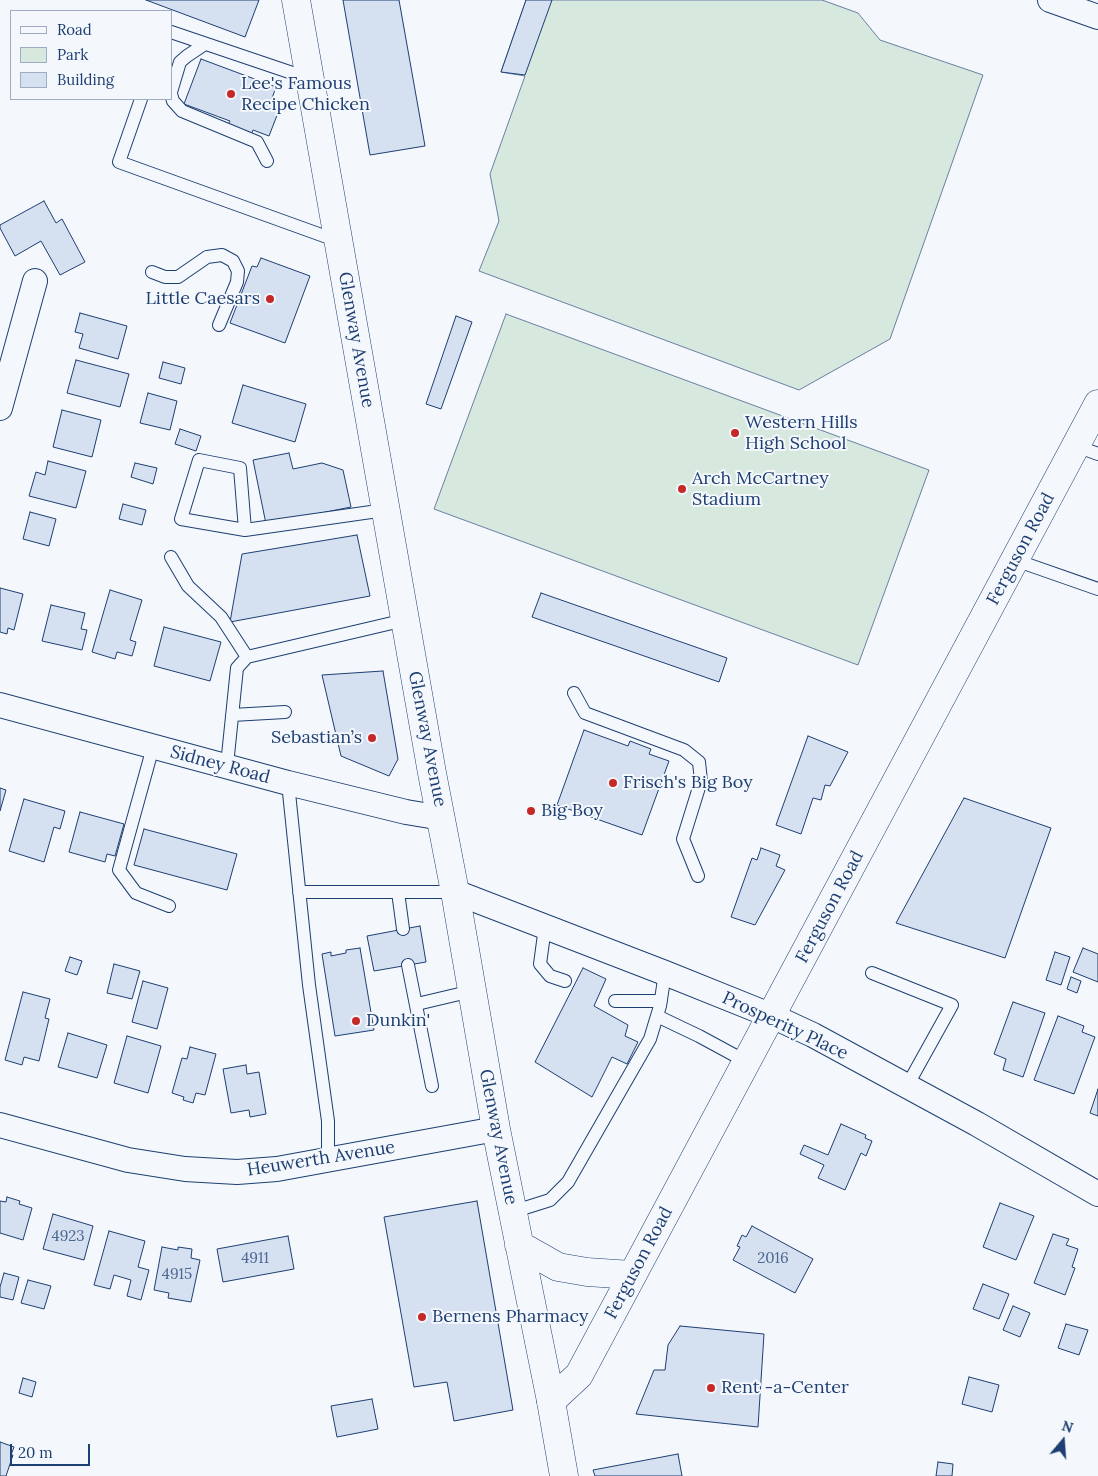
<!DOCTYPE html>
<html>
<head>
<meta charset="utf-8">
<style>
	body { margin:0 }
	#map { position:relative; width:1098px; height:1476px; overflow:hidden; background:#f4f7fb; font-family:Lora,serif }
	canvas { display:block }
	.legend { position:absolute; left:10px; top:10px; width:162px; height:90px; box-sizing:border-box; background:#f4f7fb; border:1px solid #9eadc5; margin:0; padding:6px 9px; list-style:none; font-size:15px; color:#1d3f73 }
	.legend li { display:flex; align-items:center; gap:10px; height:25px }
	.legend b { width:25px; border:1px solid #9eadc5 }
	.north { position:absolute; left:1038px; top:1416px; width:50px; height:50px; -webkit-text-stroke:4px #f4f7fb; paint-order:stroke; rotate:18deg; font-size:14px; font-weight:700; line-height:20px; text-align:center; color:#1d3f73 }
	.north::after { content:''; display:block; margin:auto; width:18px; height:22px; background:#1d3f73; clip-path:polygon(50% 0,100% 100%,50% 72%,0 100%) }
	.scale { position:absolute; left:10px; top:1444px; width:80px; height:22px; box-sizing:border-box; border:2px solid #1d3f73; border-top:0; padding-left:6px; font-size:15px; line-height:18px; white-space:nowrap; color:#1d3f73; -webkit-text-stroke:4px #f4f7fb; paint-order:stroke }
</style>
</head>
<body>
<div id="map">
<canvas width="1098" height="1476"></canvas>
<ul class="legend">
<li><b style="height:6px;background:#f4f7fb"></b>Road</li>
<li><b style="height:14px;background:#d7e8df"></b>Park</li>
<li><b style="height:14px;background:#d5e0f0"></b>Building</li>
</ul>
<div class="north">N</div>
<div class="scale">20 m</div>
</div>
<script>
const ctx = document.querySelector('canvas').getContext('2d');
ctx.lineJoin = 'round';
function fill(path, color) { ctx.fillStyle = color; ctx.fill(path, 'evenodd'); }
const shape = rows => new Path2D(rows.map(r => 'M' + r).join(''));
function strokePath(path, color, width, dash) { ctx.strokeStyle = color; ctx.lineWidth = width; ctx.lineCap = dash ? 'butt' : 'round'; ctx.setLineDash(dash || []); ctx.stroke(path); }
function write(font, color, halo, rows, align = 'center') {
  ctx.font = font + ' Lora,serif'; ctx.lineWidth = 4; ctx.setLineDash([]); ctx.textBaseline = 'middle'; ctx.strokeStyle = halo; ctx.fillStyle = color; for (const [text, x, y, turn = 0] of rows) {
    ctx.save(); ctx.translate(x, y); ctx.rotate((+turn || 0) * Math.PI / 180); ctx.textAlign = isNaN(turn) ? turn : align; if (halo) ctx.strokeText(text, 0, 0); ctx.fillText(text, 0, 0); ctx.restore();
  }
}
const green = shape([
	[526,0,822,0,858,13,880,40,983,75,890,339,799,390,479,271,499,221,490,174,525,76,501,72,526,0],
	[506,314,929,470,858,665,434,509,506,314]
]);
fill(green, '#d7e8df');
strokePath(green, '#687fa3', 1);
const building = shape([
	[146,0,259,0,245,37,146,0],
	[343,0,399,0,425,146,370,155,343,0],
	[526,0,552,0,525,75,501,72,526,0],
	[201,59,276,87,271,101,281,105,269,136,253,130,251,135,227,126,230,121,184,104,201,59],
	[44,201,56,223,62,219,85,262,60,275,41,241,15,256,0,228,0,225,44,201],
	[261,258,310,276,285,343,230,323,252,266,257,267,261,258],
	[80,313,127,326,118,359,79,348,83,334,75,332,80,313],
	[456,316,472,322,441,409,426,404,456,316],
	[76,360,129,374,120,407,67,393,76,360],
	[163,362,185,368,181,384,159,378,163,362],
	[243,385,306,404,295,442,232,423,243,385],
	[148,393,177,401,170,430,140,423,148,393],
	[62,410,101,420,92,457,53,447,62,410],
	[180,429,201,436,196,451,175,444,180,429],
	[289,453,293,469,322,463,343,470,351,507,266,524,253,460,289,453],
	[48,461,86,471,76,508,29,496,36,472,45,475,48,461],
	[135,463,157,468,153,484,131,477,135,463],
	[123,504,146,510,142,525,119,519,123,504],
	[30,512,56,519,49,546,23,539,30,512],
	[357,535,370,596,230,622,242,554,357,535],
	[0,588,23,594,14,630,8,628,7,634,0,632,0,588],
	[110,590,142,600,130,640,136,642,132,656,117,652,115,659,92,652,110,590],
	[541,593,727,658,719,682,532,617,541,593],
	[51,605,85,613,81,629,87,630,82,650,42,641,51,605],
	[164,627,221,642,210,681,154,666,164,627],
	[383,671,398,759,389,776,341,756,322,675,383,671],
	[584,730,628,746,630,741,651,749,649,754,669,761,642,835,557,805,584,730],
	[808,736,848,752,830,786,825,785,821,800,813,798,801,834,776,825,808,736],
	[0,788,6,790,0,811,0,788],
	[964,798,1051,828,1005,958,896,923,964,798],
	[24,799,65,811,60,829,54,827,44,862,9,851,24,799],
	[80,812,124,824,115,856,107,854,105,862,69,852,80,812],
	[144,829,237,854,227,890,134,865,144,829],
	[761,848,780,855,776,866,785,870,755,925,731,917,752,858,757,860,761,848],
	[420,926,426,962,374,971,367,936,420,926],
	[360,948,374,1030,335,1036,322,954,331,952,331,956,346,953,346,950,360,948],
	[1083,948,1098,954,1098,982,1073,972,1083,948],
	[1055,952,1070,957,1061,985,1046,980,1055,952],
	[70,957,82,961,77,975,65,971,70,957],
	[114,964,140,971,132,999,107,993,114,964],
	[583,968,606,979,594,1006,628,1025,625,1036,638,1042,627,1064,612,1057,592,1097,535,1062,583,968],
	[1071,977,1081,981,1077,993,1067,989,1071,977],
	[143,981,168,988,157,1029,132,1022,143,981],
	[23,992,50,999,45,1018,49,1019,39,1061,24,1057,22,1065,5,1060,23,992],
	[1013,1002,1045,1013,1023,1077,1003,1070,1006,1059,994,1054,1013,1002],
	[1058,1016,1084,1026,1082,1032,1095,1037,1074,1094,1034,1080,1058,1016],
	[68,1033,107,1045,97,1078,58,1067,68,1033],
	[127,1036,161,1046,148,1093,114,1083,127,1036],
	[190,1047,216,1054,205,1095,196,1093,193,1103,183,1100,184,1097,172,1093,182,1058,187,1059,190,1047],
	[246,1065,247,1074,259,1072,266,1114,250,1117,249,1110,231,1113,223,1069,246,1065],
	[1098,1089,1098,1116,1090,1113,1098,1089],
	[841,1124,866,1135,865,1138,872,1141,866,1156,861,1153,845,1190,818,1178,824,1165,800,1154,804,1145,828,1155,841,1124],
	[7,1197,20,1201,19,1204,32,1208,23,1240,0,1233,0,1201,6,1202,7,1197],
	[477,1201,513,1410,454,1421,447,1382,414,1387,384,1217,477,1201],
	[1000,1203,1034,1216,1016,1260,983,1247,1000,1203],
	[53,1214,93,1226,84,1260,43,1249,53,1214],
	[752,1226,813,1259,795,1293,733,1260,740,1247,737,1246,742,1235,746,1237,752,1226],
	[109,1231,145,1241,138,1267,149,1270,141,1300,127,1296,131,1280,114,1275,110,1289,94,1285,109,1231],
	[1053,1234,1069,1239,1066,1245,1078,1249,1072,1267,1075,1268,1065,1295,1034,1283,1053,1234],
	[288,1236,294,1269,223,1282,217,1249,288,1236],
	[162,1247,178,1250,178,1247,192,1249,191,1258,200,1260,191,1302,168,1298,169,1293,154,1290,162,1247],
	[4,1273,19,1277,13,1300,0,1297,0,1287,4,1273],
	[28,1280,51,1286,44,1309,21,1303,28,1280],
	[983,1284,1009,1294,999,1319,973,1309,983,1284],
	[1013,1306,1030,1313,1020,1337,1003,1330,1013,1306],
	[1066,1324,1088,1330,1079,1355,1058,1348,1066,1324],
	[680,1326,764,1334,758,1427,636,1414,654,1370,665,1370,668,1345,680,1326],
	[969,1377,999,1385,992,1412,962,1404,969,1377],
	[23,1378,36,1382,32,1397,19,1393,23,1378],
	[372,1399,378,1429,337,1437,331,1406,372,1399],
	[0,1442,14,1447,11,1455,13,1455,6,1476,0,1476,0,1442],
	[678,1454,682,1476,595,1476,593,1470,678,1454],
	[938,1462,953,1464,952,1476,936,1476,938,1462]
]);
fill(building, '#d5e0f0');
strokePath(building, '#1d3f73', 1);
const lane = shape([
	[171,32,310,79],
	[171,92,180,62,187,56,205,44],
	[171,94,173,101,182,111,257,142,267,161],
	[141,99,119,162,338,241],
	[152,272,165,277,178,277,207,257,222,255,233,261,238,271,237,282,219,325],
	[1076,446,1098,454],
	[245,530,240,468,199,460,181,519,245,530,385,510],
	[171,557,188,586,221,617,247,657],
	[1015,560,1098,589],
	[574,693,585,713,684,750,699,762,701,781,683,839,698,876],
	[232,715,285,712],
	[153,747,119,870,136,893,169,906],
	[227,765,237,668,247,657,405,620],
	[288,783,309,985,328,1121,328,1160],
	[299,892,455,892],
	[398,892,403,929],
	[545,927,540,964,550,976,565,981],
	[408,965,432,1086],
	[872,973,952,1005,907,1086],
	[615,1001,661,1001],
	[417,1004,472,991],
	[657,1016,699,1036,747,1062],
	[512,1212,550,1200,568,1182,650,1039,660,1006,665,973]
]);
const street = shape([
	[1050,0,1098,17],
	[0,408,35,281],
	[0,705,288,783,406,812,442,818],
	[455,892,665,973,772,1016,813,1035,977,1124,1098,1194],
	[0,1125,128,1160,185,1169,237,1172,277,1169,496,1129]
]);
const secondary = shape([
	[551,1401,579,1375,1098,404]
]);
const primary = shape([
	[296,0,432,773,455,892,496,1129,551,1401,564,1476],
	[519,1245,558,1267,587,1272,632,1275]
]);
strokePath(lane, '#1d3f73', 14);
strokePath(street, '#1d3f73', 26);
strokePath(secondary, '#1d3f73', 29);
strokePath(primary, '#1d3f73', 29);
strokePath(lane, '#f4f7fb', 12);
strokePath(street, '#f4f7fb', 24);
strokePath(secondary, '#f4f7fb', 28);
strokePath(primary, '#f4f7fb', 28);
for (const [x, y, r, color] of [
	[231,94,5,"#c62828"],
	[270,299,5,"#c62828"],
	[735,433,5,"#c62828"],
	[682,489,5,"#c62828"],
	[372,738,5,"#c62828"],
	[613,783,5,"#c62828"],
	[531,811,5,"#c62828"],
	[356,1021,5,"#c62828"],
	[422,1317,5,"#c62828"],
	[711,1388,5,"#c62828"]
]) { const dot = new Path2D(); dot.arc(x, y, r, 0, 2 * Math.PI); ctx.fillStyle = color; ctx.fill(dot); strokePath(dot, '#f4f7fb', 2); }
write('15px', '#4b6792', null, [
	["4923",68,1237],
	["4911",255,1259],
	["2016",773,1259],
	["4915",177,1275]
]);
write('18px', '#1d3f73', '#f4f7fb', [
	["Lee's Famous",241,84],
	["Recipe Chicken",241,105],
	["Little Caesars",260,299,"right"],
	["Western Hills",745,423],
	["High School",745,444],
	["Arch McCartney",692,479],
	["Stadium",692,500],
	["Sebastian’s",362,738,"right"],
	["Frisch's Big Boy",623,783],
	["Big Boy",541,811],
	["Dunkin'",366,1021],
	["Bernens Pharmacy",432,1317],
	["Rent -a-Center",721,1388]
], 'left');
write('18px', '#1d3f73', '#f4f7fb', [
	["Glenway Avenue",356,340,80],
	["Ferguson Road",1021,549,-62],
	["Glenway Avenue",427,739,79],
	["Sidney Road",220,765,15],
	["Ferguson Road",830,907,-62],
	["Prosperity Place",785,1026,25],
	["Glenway Avenue",498,1137,79],
	["Heuwerth Avenue",321,1159,-9],
	["Ferguson Road",639,1263,-62]
]);
</script>
</body>
</html>
